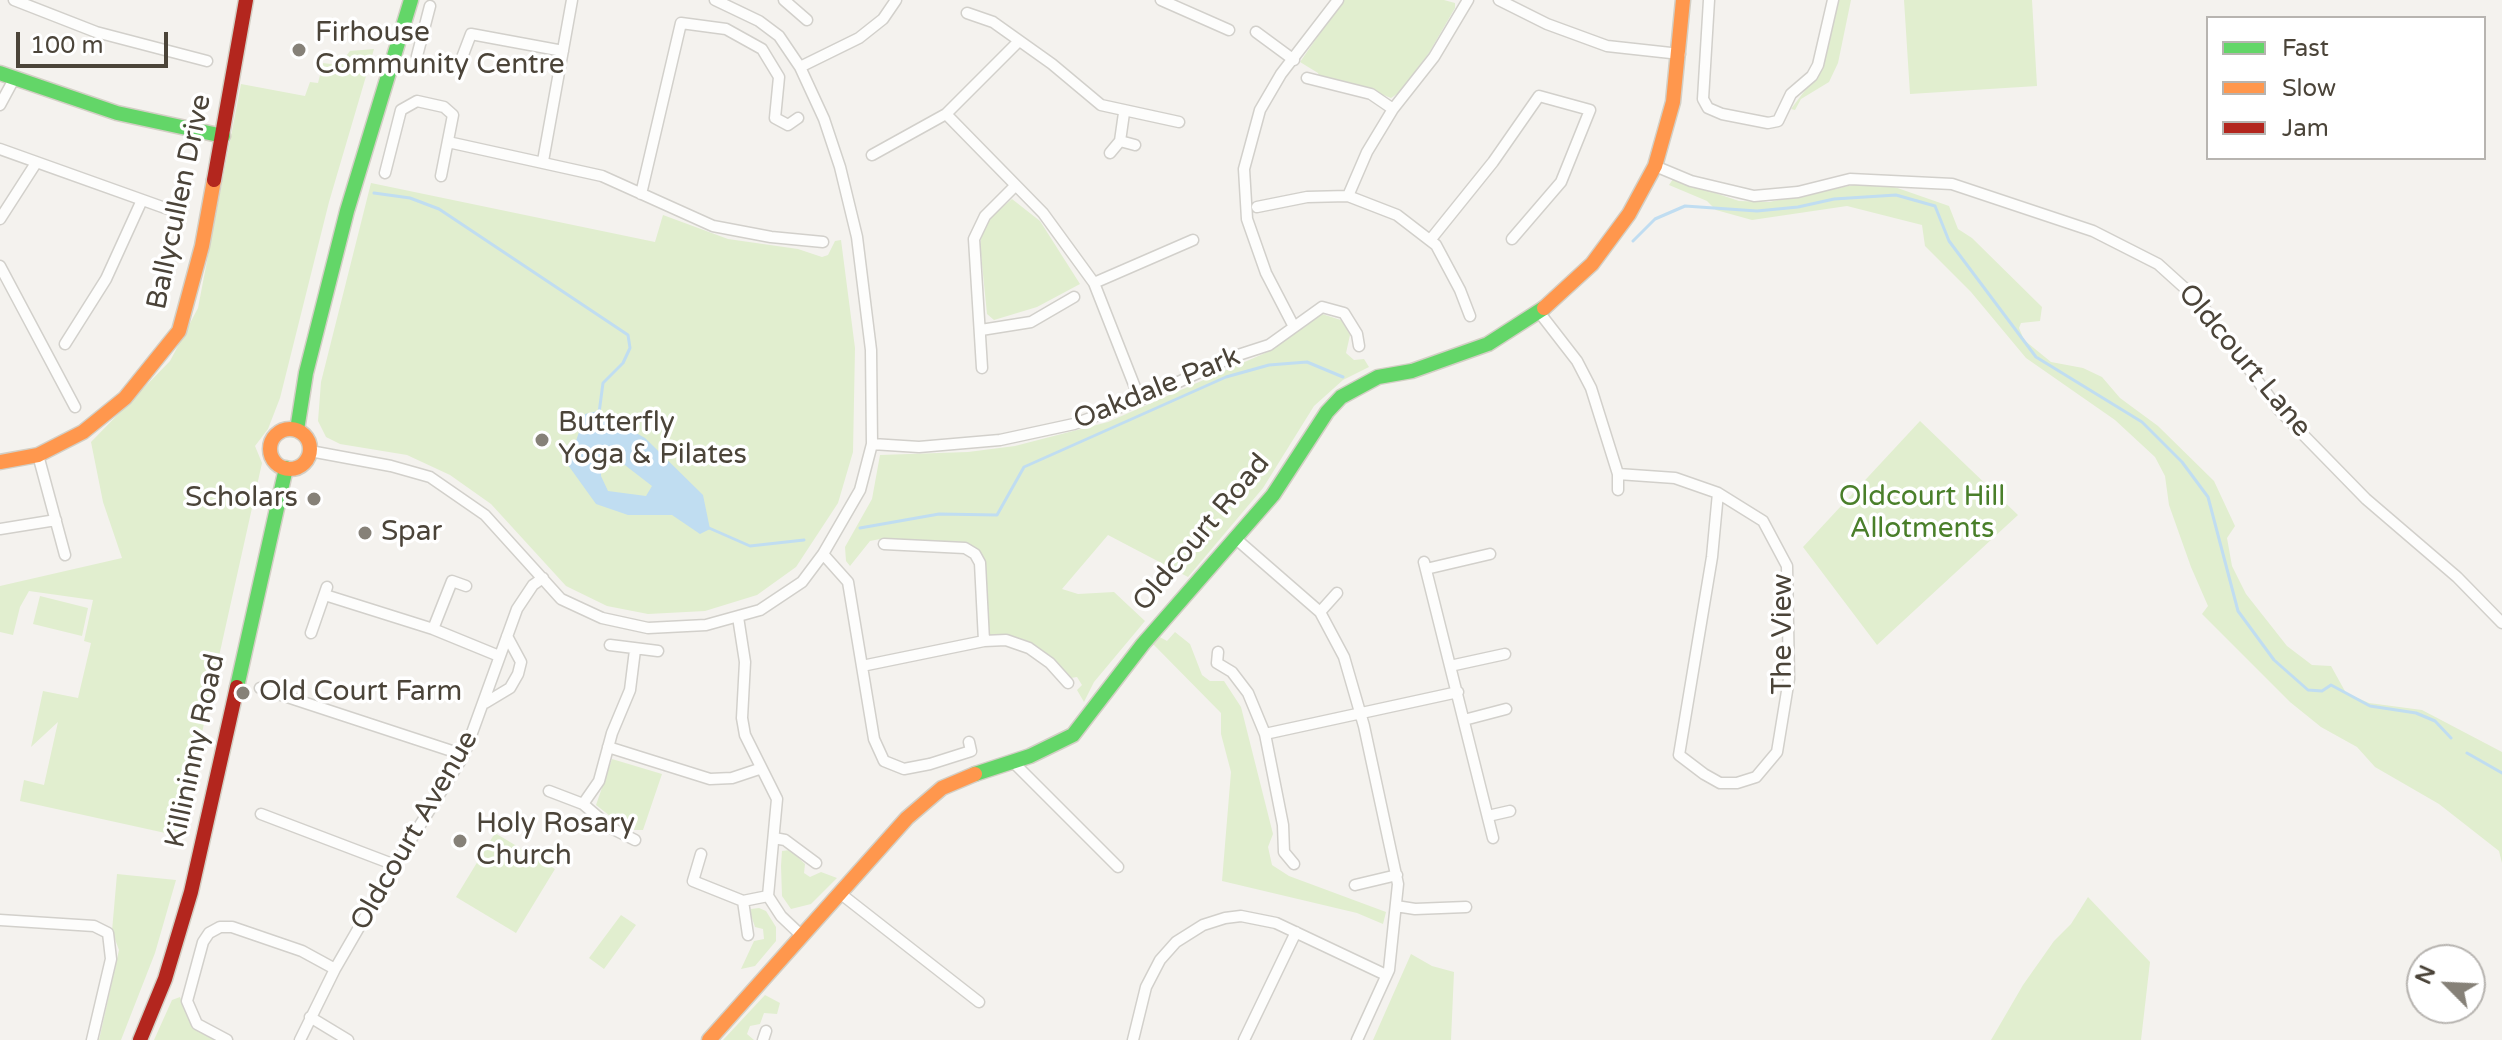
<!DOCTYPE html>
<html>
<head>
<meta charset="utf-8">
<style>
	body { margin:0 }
	#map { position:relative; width:2502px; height:1040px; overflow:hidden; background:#f4f2ee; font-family:"Varela Round",sans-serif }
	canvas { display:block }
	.legend { position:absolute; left:2206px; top:16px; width:280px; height:144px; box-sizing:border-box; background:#fff; border:2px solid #b7b4b0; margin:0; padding:10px 14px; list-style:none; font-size:24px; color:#4b4439 }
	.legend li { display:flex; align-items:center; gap:16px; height:40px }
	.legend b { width:40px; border:2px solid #b7b4b0 }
	.north { position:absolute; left:2406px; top:944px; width:80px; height:80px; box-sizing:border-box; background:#fff; border:2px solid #b7b4b0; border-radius:50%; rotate:294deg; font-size:22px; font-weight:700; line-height:32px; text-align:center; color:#4b4439 }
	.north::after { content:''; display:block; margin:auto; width:28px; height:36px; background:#868178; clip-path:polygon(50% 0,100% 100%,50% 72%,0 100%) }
	.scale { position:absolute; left:16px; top:32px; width:152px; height:36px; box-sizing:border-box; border:4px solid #4b4439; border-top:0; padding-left:10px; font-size:24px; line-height:28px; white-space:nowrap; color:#4b4439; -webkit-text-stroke:6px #fff; paint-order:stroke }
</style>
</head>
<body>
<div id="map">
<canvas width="2502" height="1040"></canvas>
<ul class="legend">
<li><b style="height:10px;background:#63d668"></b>Fast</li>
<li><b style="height:10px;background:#ff974d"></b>Slow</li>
<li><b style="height:10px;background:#b3261e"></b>Jam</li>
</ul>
<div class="north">N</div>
<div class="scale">100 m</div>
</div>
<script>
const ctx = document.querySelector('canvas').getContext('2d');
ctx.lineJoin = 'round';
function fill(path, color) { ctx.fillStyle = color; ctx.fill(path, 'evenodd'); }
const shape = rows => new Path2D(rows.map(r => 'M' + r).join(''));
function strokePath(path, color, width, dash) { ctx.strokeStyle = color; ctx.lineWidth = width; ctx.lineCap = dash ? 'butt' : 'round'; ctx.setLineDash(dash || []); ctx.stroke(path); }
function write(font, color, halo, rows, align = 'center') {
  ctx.font = font + ' "Varela Round",sans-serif'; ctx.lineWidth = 7; ctx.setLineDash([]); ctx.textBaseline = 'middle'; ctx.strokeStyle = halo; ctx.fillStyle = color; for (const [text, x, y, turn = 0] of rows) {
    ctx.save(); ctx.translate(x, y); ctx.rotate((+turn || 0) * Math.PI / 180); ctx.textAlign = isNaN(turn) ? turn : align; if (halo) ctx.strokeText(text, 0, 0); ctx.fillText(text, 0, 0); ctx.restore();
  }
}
fill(shape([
	[1343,0,1444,0,1455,3,1455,8,1429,53,1400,92,1391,98,1360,86,1320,80,1318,73,1300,62],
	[1838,0,1851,0,1838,63,1829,82,1801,99,1795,110,1791,109,1824,65],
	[1904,0,2032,0,2037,86,1910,94],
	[374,49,329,202,280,398,268,429,255,446,262,463,179,836,20,801,24,780,44,785,58,722,31,747,43,691,78,698,91,643,84,641,93,600,29,591,20,607,13,635,0,632,0,586,122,558,103,502,91,442,170,361,198,308,241,84,305,96,310,82,318,83,323,63,339,65,350,51],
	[1673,179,1739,201,1769,202,1858,184,1886,184,1949,206,1958,229,1972,238,2042,307,2040,321,2021,323,2019,328,2024,340,2051,362,2083,368,2102,377,2120,398,2158,426,2214,481,2235,526,2227,538,2232,566,2246,594,2287,646,2312,665,2331,666,2346,693,2369,703,2422,710,2502,752,2502,863,2499,851,2439,804,2375,767,2357,747,2321,727,2290,702,2202,614,2208,606,2191,567,2169,505,2165,476,2155,457,2115,420,2026,358,1971,292,1925,246,1922,225,1847,206,1752,220,1716,210,1707,201,1669,185],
	[371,183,655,242,663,215,728,239,798,249,822,257,828,255,835,241,841,240,855,348,853,452,838,503,796,567,757,595,705,611,648,614,607,606,566,586,491,504,450,475,407,455,340,444,326,437,318,421,321,382],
	[1012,199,1040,221,1080,284,1037,307,994,320,987,314,980,244,983,229,992,216],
	[1322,314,1344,321,1350,335,1346,353,1354,360,1364,359,1369,367,1343,380,1314,406,1263,488,1188,577,1108,535,1062,589,1078,594,1114,592,1145,621,1094,682,1084,702,1077,690,1082,685,1077,677,1071,678,1052,661,992,637,986,630,983,564,962,546,885,538,870,541,850,566,846,561,845,547,872,499,880,455,968,452,1015,446,1108,422,1272,350],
	[1920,421,2018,515,1877,645,1803,547],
	[40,596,88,608,82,636,33,624],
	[1175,632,1190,644,1202,675,1210,681,1224,681,1241,707,1273,834,1268,847,1272,865,1289,876,1386,912,1383,924,1357,913,1222,881,1231,772,1221,734,1221,713,1152,643,1158,636,1167,641],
	[612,759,662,774,643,830,628,830,596,805],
	[495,833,555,869,516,933,456,897],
	[790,850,805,864,804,873,810,877,821,872,837,878,811,904,791,909,782,896,781,866,782,851],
	[117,874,176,880,155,953,121,1040,99,1040,119,950,112,931],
	[2088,897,2150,962,2141,1040,1991,1040,2023,985,2054,941,2071,924],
	[759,908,766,911,776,927,776,941,755,966,741,969,754,941,764,939,763,929,755,927,751,915,751,909],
	[621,915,636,925,604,969,589,958],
	[1411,954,1432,966,1454,972,1451,1040,1373,1040],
	[765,995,780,1003,777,1014,764,1013,760,1024,750,1026,747,1034,754,1040,723,1040],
	[180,997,191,1024,215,1040,154,1040,172,1000]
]), '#e1eecf');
fill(shape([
	[598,411,645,438,703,495,710,529,700,534,672,515,628,515,596,504,568,465,585,414],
	[617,459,652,486,646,496,608,491,601,476,601,461]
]), '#c0ddf1');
strokePath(shape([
	[374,193,410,198,439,209,628,335,630,348,623,363,603,383,599,413],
	[1633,241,1655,219,1685,206,1757,211,1798,207,1834,199,1896,195,1935,206,1949,241,2036,357,2142,422,2182,462,2208,497,2238,611,2274,660,2308,690,2322,691,2331,685,2370,706,2416,713,2435,721,2451,738],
	[709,528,750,546,804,540],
	[860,528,939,514,997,515,1024,467,1226,377,1269,365,1307,362,1343,377],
	[2467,753,2502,773]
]), '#c0ddf1', 3);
const street = shape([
	[14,0,96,32,207,61],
	[784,0,807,20],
	[1161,0,1229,30],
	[1499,0,1547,24,1607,46,1680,54],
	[1709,0,1703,99,1708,108,1722,114,1768,123,1778,121,1791,94,1812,76,1818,65,1833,0],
	[430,6,417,56,421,61,458,68,471,34,563,51],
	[967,13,993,22,1052,64,1101,105,1179,122],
	[1256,32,1294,60],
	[800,67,859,38,883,19,896,0],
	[1307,78,1371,94,1393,109],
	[0,105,14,79],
	[946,114,1043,213,1094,283,1140,400],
	[1120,141,1124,113],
	[448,142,602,176,713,226,771,237,823,242],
	[0,149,179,213],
	[1110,153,1120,141,1135,145],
	[872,155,946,114,1019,41],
	[543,161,572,0],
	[1655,166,1691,181,1754,196,1798,192,1850,179,1952,184,2093,231,2158,264,2199,301,2279,410,2366,499,2457,577,2502,623],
	[385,173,401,110,417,101,444,107,453,115,441,176],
	[641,194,681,23,726,29,762,49,779,77,775,118,788,125,798,118],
	[1348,196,1367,152,1393,109,1434,57,1468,0],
	[1257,207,1307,197,1348,196,1397,215,1436,245,1460,290,1470,316],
	[0,219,36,163],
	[1431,239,1493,162,1539,96,1590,110,1561,182,1512,239],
	[0,266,75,407],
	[1094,283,1193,240],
	[1539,312,1577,361,1591,388,1618,474,1675,478,1718,493,1763,521,1787,566,1789,679,1777,752,1756,777,1737,783,1720,783,1704,774,1679,755,1712,557,1718,493],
	[1293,325,1266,273,1247,219,1244,169,1260,110,1281,74,1338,0],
	[981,330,1031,322,1074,297],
	[65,344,106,279,142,200],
	[982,368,974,239,985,216,1015,186],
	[872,444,919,447,1000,440,1074,424,1140,400,1232,357,1269,345,1322,307,1344,313,1357,334,1359,346],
	[310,451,391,466,430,477,485,515,561,599,602,618,648,628,706,625,760,610,802,582,823,554,860,490,872,444,871,350,857,237,840,167,824,119,800,67,779,36,759,21,715,0],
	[38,455,65,555],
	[1618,490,1618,474],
	[0,529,56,520],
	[1235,538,1320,612,1344,657,1364,726,1398,884,1389,970,1357,1040],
	[884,544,965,548,975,554,980,563,984,641],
	[823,554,848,582,874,739,884,761,904,769,930,764,971,751,969,742],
	[1424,562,1493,838],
	[1426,569,1490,554],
	[325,595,433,629,499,656],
	[1320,612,1337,593],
	[738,617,745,662,742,718,745,735,777,799,768,896,781,916,801,935],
	[433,629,452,581,466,586],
	[311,633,327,587],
	[610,645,658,651],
	[1218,652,1217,663,1232,672,1248,693,1265,734,1283,825,1284,852,1294,864],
	[862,666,984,641,1006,640,1029,648,1050,663,1068,683],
	[1450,666,1505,654],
	[260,688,464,755],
	[485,703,510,688,518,674,521,662,507,636],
	[1464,720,1506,709],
	[1265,734,1458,692],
	[608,747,710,779,732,778,759,769],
	[1012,761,1118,867],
	[549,791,583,804,611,828,635,840],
	[583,804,599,781,612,733,630,690,635,650],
	[261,814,395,865],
	[1488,816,1510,811],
	[774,838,785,840,816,863],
	[701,854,693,881,743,901,768,896],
	[1355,885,1397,875],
	[841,894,979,1002],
	[743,901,748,935],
	[1396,906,1415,909,1466,907],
	[0,920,94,926,108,933,111,959,92,1040],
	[310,1017,348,1040],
	[227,1040,197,1024,187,1001,203,942,209,933,220,927,232,927,302,951,335,969],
	[300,1040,335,969,395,865,464,755,517,609,533,585,543,578],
	[763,1040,766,1031],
	[1133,1040,1146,987,1160,960,1176,942,1203,925,1225,918,1241,916,1276,923,1386,975],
	[1244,1040,1296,932]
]);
const fast = shape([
	[0,73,117,113,223,136],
	[297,430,306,373,347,211,411,0],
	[237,687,286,468],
	[975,774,1030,756,1073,735,1143,644,1273,495,1327,412,1341,397,1378,377,1412,371,1488,344,1544,308]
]);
const slow = shape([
	[1544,308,1592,264,1629,214,1655,166,1673,102,1683,0],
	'270 449a20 20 0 1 1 40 0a20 20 0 1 1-40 0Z',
	[0,462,38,455,83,432,125,398,179,331,202,246,214,180],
	[709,1040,907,818,942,788,975,774]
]);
const jam = shape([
	[214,180,246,0],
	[140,1040,165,979,191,892,237,687]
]);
strokePath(street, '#d2d0cb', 13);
strokePath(fast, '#d3cfc5', 17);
strokePath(slow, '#d3cfc5', 17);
strokePath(jam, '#d3cfc5', 17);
strokePath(street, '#fdfdfc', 10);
strokePath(fast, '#63d668', 14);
strokePath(slow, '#ff974d', 14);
strokePath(jam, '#b3261e', 14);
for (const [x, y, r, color] of [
	[299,50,8,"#868178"],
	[542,440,8,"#868178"],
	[314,499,8,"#868178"],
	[365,533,8,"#868178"],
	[243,693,8,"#868178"],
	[460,841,8,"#868178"]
]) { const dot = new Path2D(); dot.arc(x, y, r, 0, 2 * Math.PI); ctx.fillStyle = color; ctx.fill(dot); strokePath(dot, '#fff', 3); }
write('28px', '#4b4439', '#fff', [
	["Firhouse",315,34],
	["Community Centre",315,66],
	["Butterfly",558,424],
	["Yoga & Pilates",558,456],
	["Scholars",298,499,"right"],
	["Spar",381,533],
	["Old Court Farm",259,693],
	["Holy Rosary",476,825],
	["Church",476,857]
], 'left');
write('28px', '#4b4439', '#fff', [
	["Ballycullen Drive",180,202,-78],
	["Oldcourt Lane",2244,361,50],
	["Oakdale Park",1157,389,-22],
	["Oldcourt Road",1202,533,-50],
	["The View",1784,634,-90],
	["Killininny Road",196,751,-78],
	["Oldcourt Avenue",415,831,-60]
]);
write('28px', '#4a7f2a', '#fff', [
	["Oldcourt Hill",1922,498],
	["Allotments",1922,530]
]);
</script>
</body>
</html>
